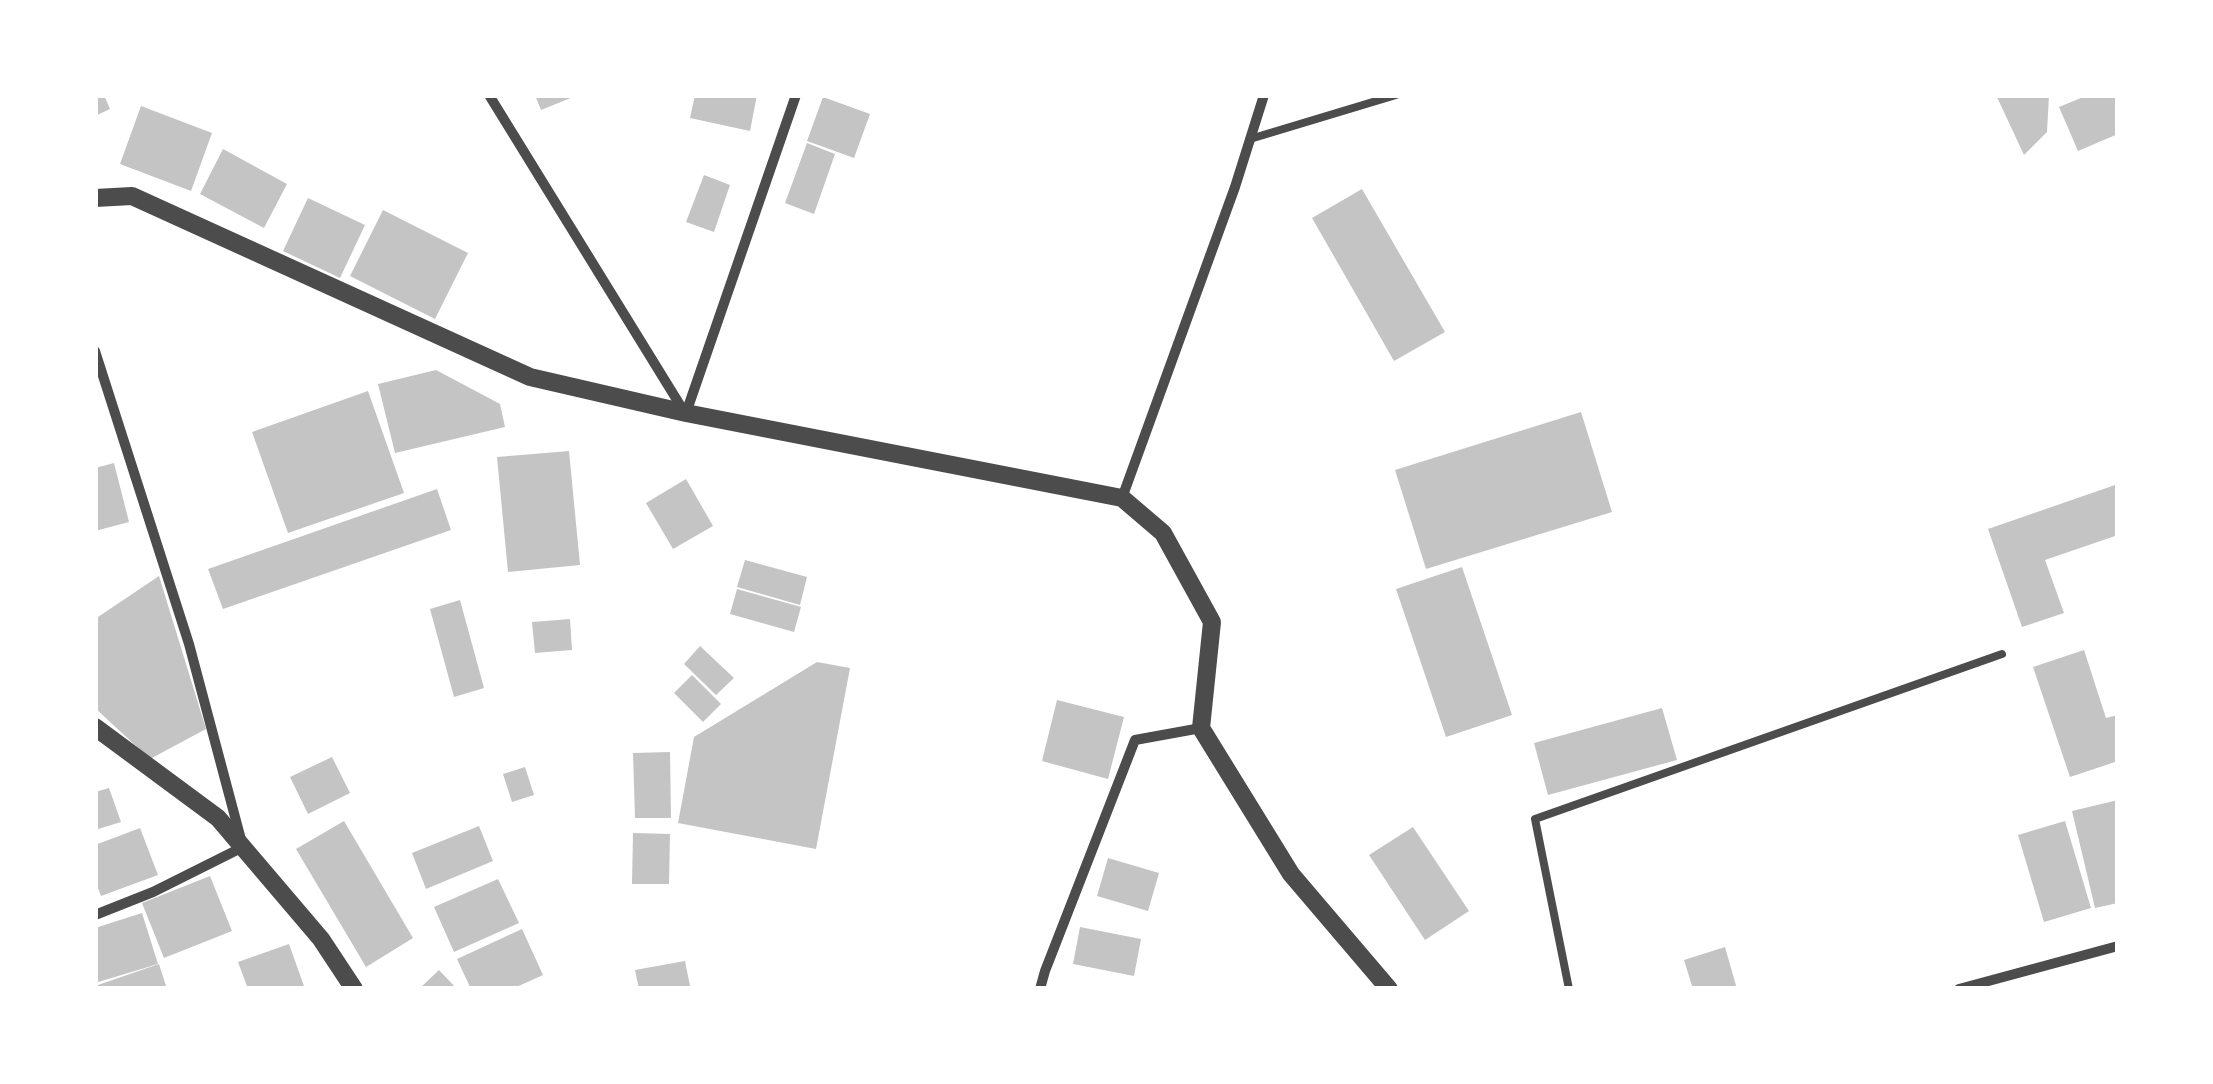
<!DOCTYPE html>
<html>
<head>
<meta charset="utf-8">
<style>
	body { margin:0 }
	#map { position:relative; width:2213px; height:1084px; overflow:hidden; background:#fff; font-family:"Golos Text",sans-serif }
	canvas { display:block }
	.frame { position:absolute; inset:0; border:98px solid #fff; pointer-events:none }
</style>
</head>
<body>
<div id="map">
<canvas width="2213" height="1084"></canvas>
<div class="frame"></div>
</div>
<script>
const ctx = document.querySelector('canvas').getContext('2d');
ctx.lineJoin = 'round';
function fill(path, color) { ctx.fillStyle = color; ctx.fill(path, 'evenodd'); }
const shape = rows => new Path2D(rows.map(r => 'M' + r).join(''));
function strokePath(path, color, width, dash) { ctx.strokeStyle = color; ctx.lineWidth = width; ctx.lineCap = dash ? 'butt' : 'round'; ctx.setLineDash(dash || []); ctx.stroke(path); }
fill(shape([
	[95,95,104,95,110,109,95,116],
	[535,95,578,95,541,110],
	[695,95,757,95,750,131,690,118],
	[1996,95,2049,95,2047,132,2024,155],
	[2088,95,2118,95,2118,134,2078,151,2059,107],
	[823,97,870,114,854,158,807,141],
	[141,106,212,133,191,191,120,164],
	[807,143,835,154,814,214,785,203],
	[223,149,287,184,264,228,200,194],
	[704,175,730,185,714,232,686,222],
	[1362,189,1445,332,1394,361,1312,218],
	[308,198,365,225,340,278,283,251],
	[383,210,468,253,435,319,350,276],
	[436,370,500,404,505,427,395,453,378,384],
	[368,391,404,493,288,533,252,432],
	[1581,412,1612,512,1426,569,1395,470],
	[569,451,580,565,508,572,497,457],
	[114,463,129,522,95,531,95,468],
	[686,479,713,526,673,549,646,503],
	[2118,484,2118,535,2045,560,2064,613,2022,627,1988,529],
	[437,489,451,530,223,609,208,569],
	[745,560,807,577,800,605,737,587],
	[1462,567,1512,715,1446,737,1396,589],
	[159,576,206,729,150,759,95,708,95,619],
	[737,589,801,607,794,632,730,614],
	[460,600,484,688,454,697,430,609],
	[570,619,572,650,535,653,532,622],
	[700,646,734,678,716,695,684,664],
	[2084,650,2106,718,2118,715,2118,761,2070,777,2033,667],
	[817,662,850,668,816,849,678,823,694,737],
	[692,675,721,704,703,722,674,693],
	[1057,700,1124,717,1108,779,1042,761],
	[1662,708,1677,760,1548,795,1534,743],
	[670,752,671,818,635,818,633,753],
	[332,757,350,793,308,814,290,777],
	[525,767,534,795,512,802,503,774],
	[109,788,121,822,95,830,95,792],
	[2118,800,2118,903,2095,908,2072,811],
	[344,821,413,938,366,967,296,849],
	[2065,821,2091,908,2044,922,2018,835],
	[479,826,493,861,426,889,412,853],
	[1413,827,1469,911,1425,940,1369,855],
	[140,828,158,875,101,896,95,880,95,845],
	[633,833,670,834,669,884,632,884],
	[1108,858,1159,873,1148,911,1097,896],
	[210,876,232,931,164,958,142,903],
	[498,879,519,923,454,952,434,907],
	[142,913,158,964,95,983,95,928],
	[1080,927,1141,939,1134,976,1073,964],
	[522,929,543,975,512,989,471,989,457,959],
	[289,944,305,989,248,989,238,962],
	[1725,947,1737,989,1693,989,1684,960],
	[685,961,690,986,671,989,639,989,635,970],
	[159,964,167,989,95,989,95,986],
	[439,970,457,989,419,989]
]), '#c4c4c4');
strokePath(shape([
	[1250,139,1396,95],
	[1569,989,1535,819,2002,654]
]), '#4c4c4c', 8);
strokePath(shape([
	[489,95,685,413],
	[95,351,189,644,243,847,153,892,95,915],
	[686,413,796,95],
	[1122,498,1235,187,1264,95],
	[1040,989,1045,971,1135,740,1201,728],
	[1959,989,2118,946]
]), '#4c4c4c', 10);
strokePath(shape([
	[95,198,132,196,530,377,686,413,1122,498,1163,533,1212,622,1201,728,1291,874,1389,989],
	[95,727,218,818,321,939,354,989]
]), '#4c4c4c', 18);
</script>
</body>
</html>
